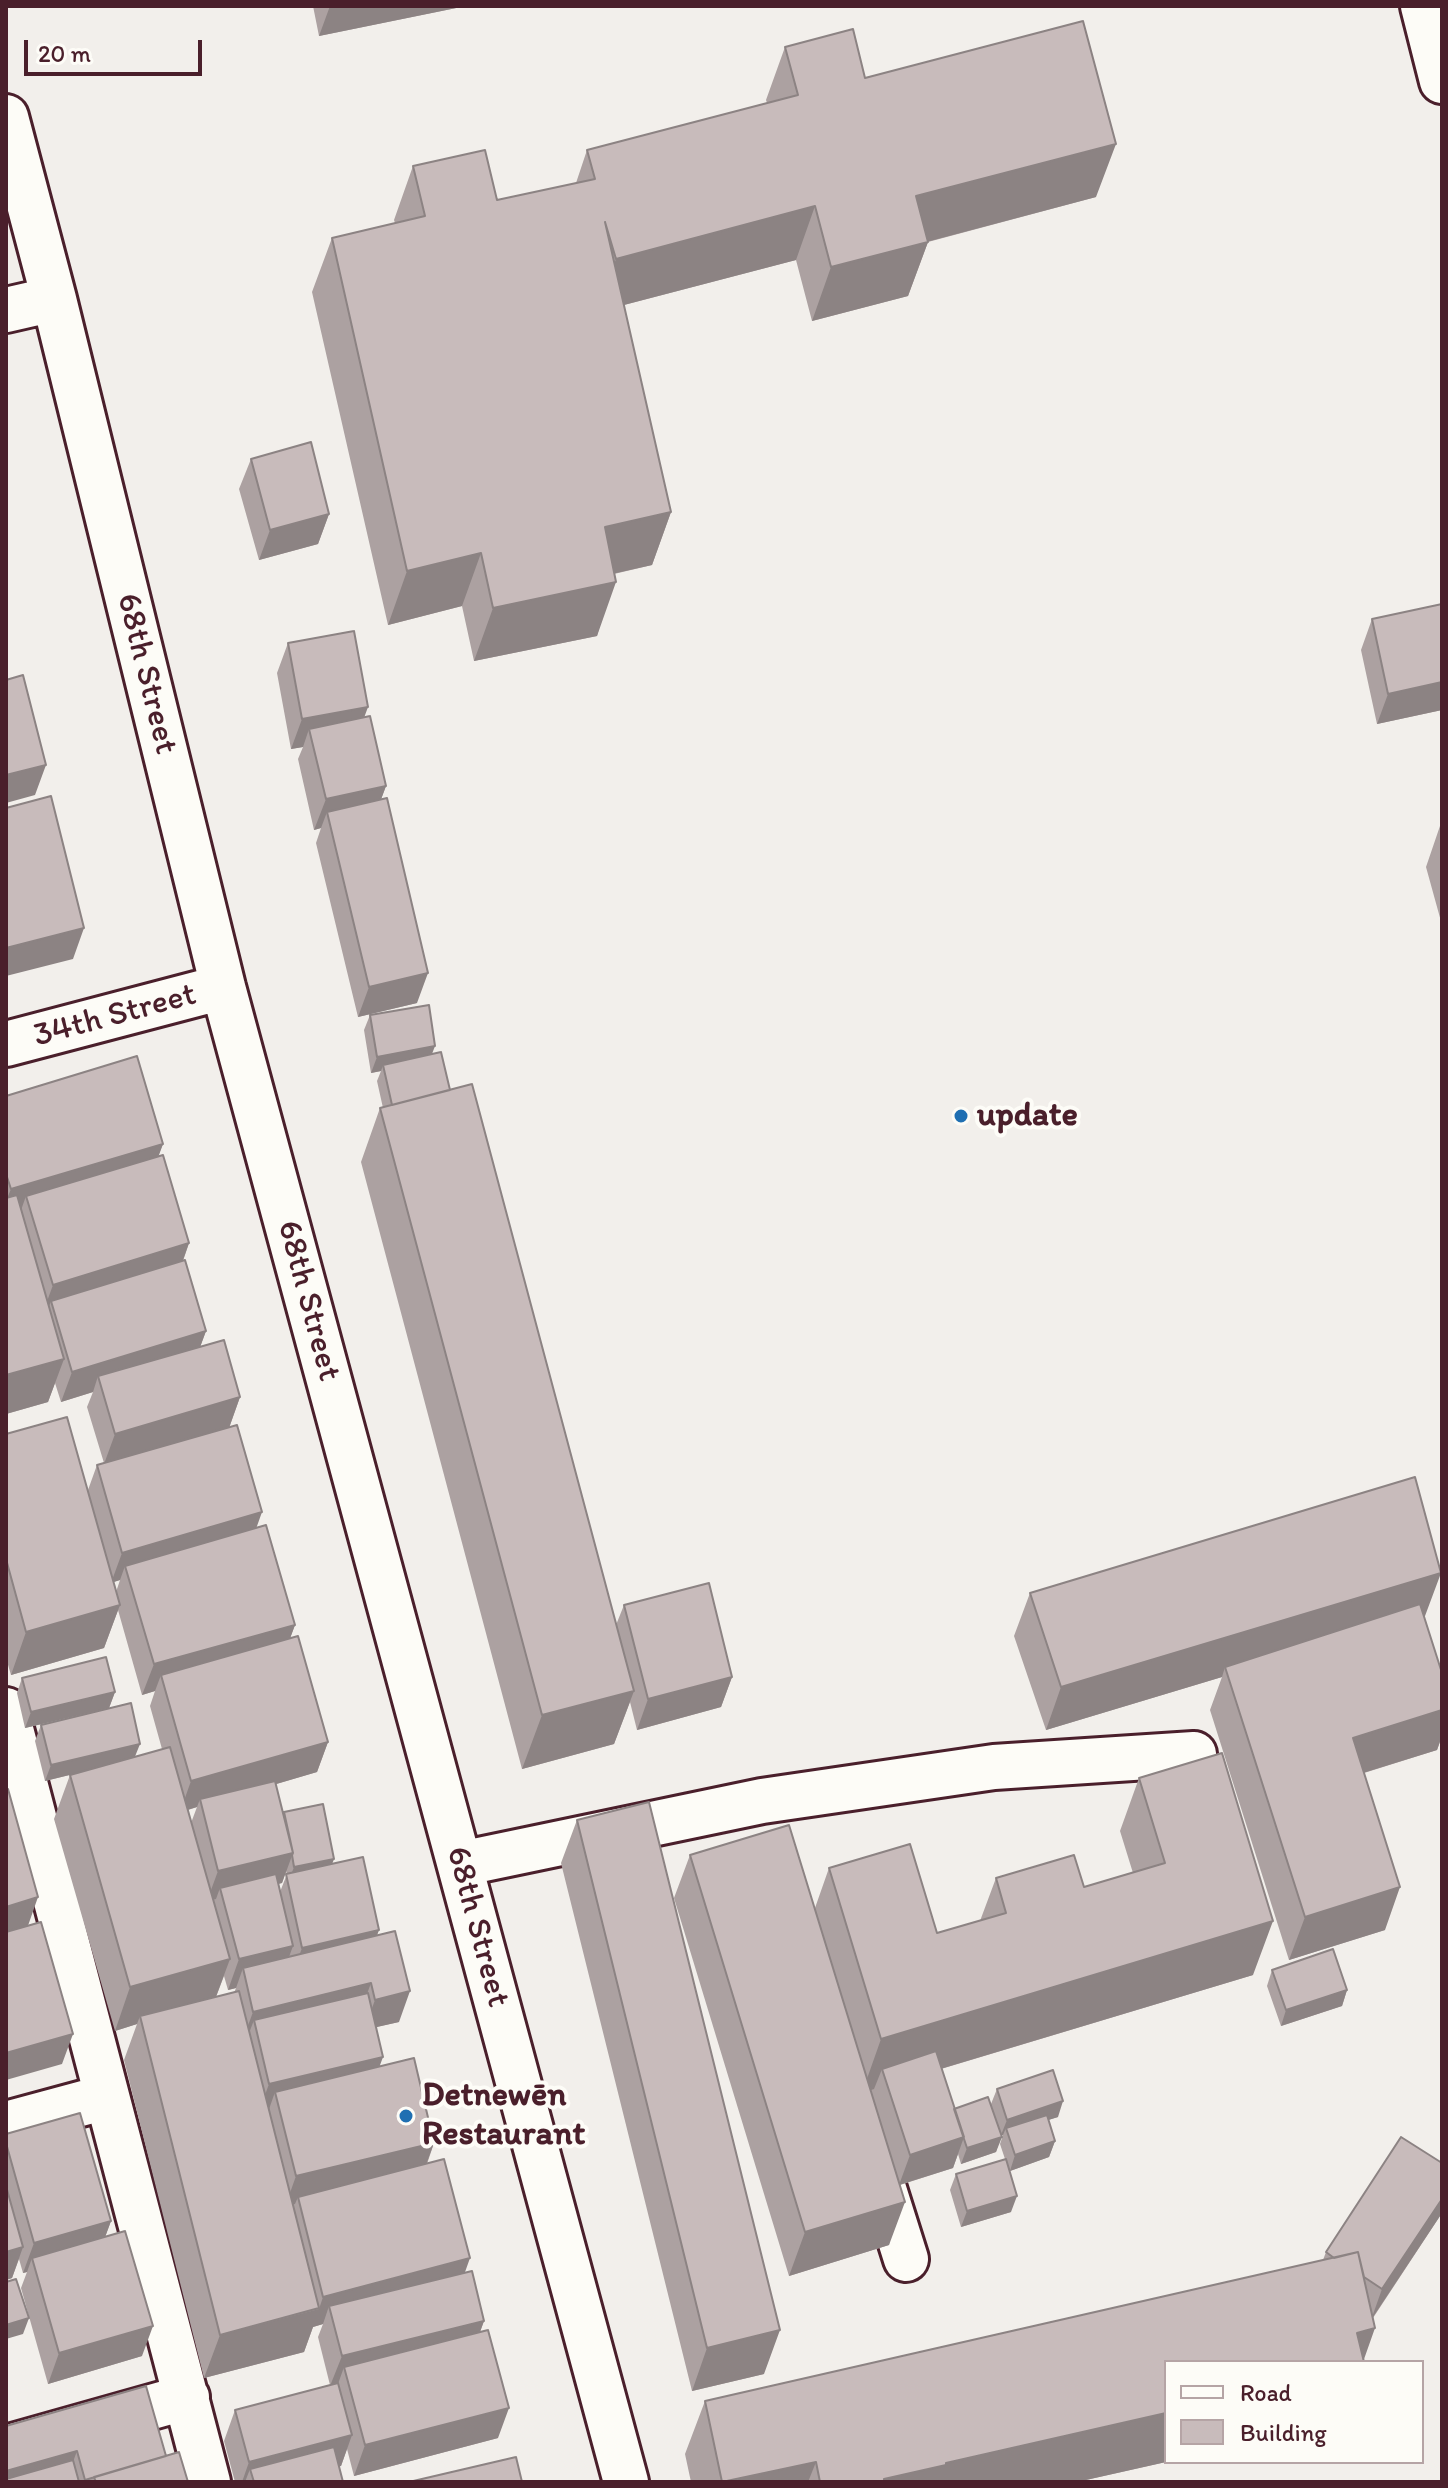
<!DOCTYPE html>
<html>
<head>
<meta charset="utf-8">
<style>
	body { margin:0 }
	#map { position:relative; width:1448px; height:2488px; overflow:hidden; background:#f2efeb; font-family:Itim,sans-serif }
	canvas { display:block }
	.frame { position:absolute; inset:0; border:8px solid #4a1f2b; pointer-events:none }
	.legend { position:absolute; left:1164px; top:2360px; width:260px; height:104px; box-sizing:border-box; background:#fdfcf7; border:2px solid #b5a4a5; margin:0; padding:10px 14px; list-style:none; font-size:24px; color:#4a1f2b }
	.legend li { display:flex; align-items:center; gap:16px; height:40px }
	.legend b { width:40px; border:2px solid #b5a4a5 }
	.scale { position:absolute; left:24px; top:40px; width:178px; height:36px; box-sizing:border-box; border:4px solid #4a1f2b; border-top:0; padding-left:10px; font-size:24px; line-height:28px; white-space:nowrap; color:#4a1f2b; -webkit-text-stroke:6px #fdfcf7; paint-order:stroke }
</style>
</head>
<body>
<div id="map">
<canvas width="1448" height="2488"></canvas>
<div class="frame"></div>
<ul class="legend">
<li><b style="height:10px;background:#fdfcf7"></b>Road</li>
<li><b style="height:22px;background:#c8bbbb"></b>Building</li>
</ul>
<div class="scale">20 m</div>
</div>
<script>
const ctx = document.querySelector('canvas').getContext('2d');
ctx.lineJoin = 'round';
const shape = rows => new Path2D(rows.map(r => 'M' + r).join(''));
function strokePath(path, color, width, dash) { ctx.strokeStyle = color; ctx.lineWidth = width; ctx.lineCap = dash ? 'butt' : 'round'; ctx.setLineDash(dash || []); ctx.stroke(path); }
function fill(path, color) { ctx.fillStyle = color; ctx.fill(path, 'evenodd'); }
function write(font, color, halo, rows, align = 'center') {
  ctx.font = font + ' Itim,sans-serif'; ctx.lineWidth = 8; ctx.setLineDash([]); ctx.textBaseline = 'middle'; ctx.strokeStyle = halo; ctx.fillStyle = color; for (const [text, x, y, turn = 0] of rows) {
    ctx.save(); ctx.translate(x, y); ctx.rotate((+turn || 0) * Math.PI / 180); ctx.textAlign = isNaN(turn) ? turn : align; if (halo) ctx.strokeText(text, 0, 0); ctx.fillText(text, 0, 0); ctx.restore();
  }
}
const minor = shape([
	[1423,6,1442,81],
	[6,117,54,299,223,987,626,2482],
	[6,310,54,299],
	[6,1044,223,987],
	[6,1710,208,2482],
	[460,1864,762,1801,994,1767,1194,1754],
	[6,2124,106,2097],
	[878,2170,906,2259],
	[6,2448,187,2397]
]);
strokePath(minor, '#4a1f2b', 50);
strokePath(minor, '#fdfcf7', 44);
fill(shape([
	[313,6,466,6,319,36],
	[785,47,865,78,1096,197,928,242,908,296,812,321,796,260,624,305,671,512,652,565,614,574,597,636,474,661,462,606,388,625,312,292,332,238,395,223,394,220,413,166,497,200,576,183,587,150,767,103,766,100],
	[251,459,329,514,318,544,259,560,239,489],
	[1442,604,1442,710,1377,724,1361,650,1372,619],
	[288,643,364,717,386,786,381,799,417,1003,358,1017,316,843,321,828,314,830,298,759,303,747,291,749,277,673],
	[1441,823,1442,823,1442,925,1426,867],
	[370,1015,433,1054,450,1090,616,1625,624,1605,732,1677,721,1707,637,1730,630,1702,614,1744,522,1769,361,1162,380,1108,383,1108,377,1081,381,1071,371,1073,364,1030],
	[6,1096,163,1144,158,1156,189,1243,183,1261,206,1331,200,1347,240,1397,229,1428,256,1528,295,1625,290,1638,328,1742,317,1772,276,1784,283,1813,332,1864,377,1936,399,2022,376,2027,380,2067,434,2143,427,2164,465,2273,484,2321,480,2332,498,2438,354,2476,347,2449,341,2466,339,2466,343,2482,235,2482,224,2441,235,2410,330,2385,318,2337,323,2324,313,2327,304,2352,204,2378,124,2060,137,2024,115,2031,54,1819,70,1775,78,1773,45,1781,35,1741,41,1725,135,1757,162,1749,150,1706,155,1691,142,1695,118,1610,104,1648,11,1675,6,1658,6,1434,88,1490,97,1465,104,1463,87,1407,93,1392,61,1402,55,1383,48,1402,6,1414],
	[120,1580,116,1592,113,1582],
	[197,1807,191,1823,188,1810],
	[286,1871,287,1874,280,1892,278,1884,282,1883],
	[224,1976,228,1990,236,1988,234,1993,216,1997],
	[1030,1593,1425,1616,1424,1616,1442,1673,1442,1736,1437,1750,1364,1773,1385,1930,1289,1960,1210,1710,1222,1677,1046,1730,1014,1636],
	[22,1678,115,1692,109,1708,25,1728,17,1693],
	[1139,1778,1253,1975,941,2069,954,2109,991,2104,997,2089,1058,2117,1048,2120,1055,2141,1049,2157,1010,2171,1011,2212,961,2227,950,2190,956,2174,1005,2159,1000,2144,1003,2135,1001,2135,996,2152,961,2164,958,2154,953,2168,900,2185,889,2245,789,2276,674,1898,690,1855,815,1908,829,1868,937,1933,980,1921,996,1878,1084,1887,1133,1873,1120,1831],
	[577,1820,764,2374,692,2391,561,1863],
	[1272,1970,1347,1990,1342,2006,1281,2026,1267,1986],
	[6,2134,111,2221,105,2237,142,2356,48,2384,21,2288,27,2272,23,2273,19,2259,12,2278,6,2280],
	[1442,2163,1442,2213,1373,2318,1166,2462,1077,2482,691,2482,685,2454,705,2401,1323,2260,1326,2252],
	[6,2426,166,2456,188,2482,6,2482]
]), '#aca1a1');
fill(shape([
	[330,6,466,6,319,36],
	[1116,144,1096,197,896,250,916,196],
	[815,206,796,260,597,312,616,259],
	[928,242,908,296,812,321,831,267],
	[671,512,652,565,585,580,605,527],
	[329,514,318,544,259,560,270,530],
	[481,553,462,606,388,625,407,571],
	[616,582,597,636,474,661,493,608],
	[1442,682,1442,710,1377,724,1388,694],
	[368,707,357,737,309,729,303,747,291,749,302,719],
	[46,765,35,795,6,803,6,775],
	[386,786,375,816,327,812,321,828,314,830,326,799],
	[84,928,73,959,6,976,6,948],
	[428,973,417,1003,358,1017,369,987],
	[435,1046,429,1062,383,1065,381,1071,371,1073,377,1057],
	[163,1144,152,1174,26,1196,20,1213,6,1201,11,1189],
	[189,1243,178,1274,51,1301,46,1314,42,1315,53,1285],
	[206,1331,195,1361,98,1376,93,1392,61,1402,72,1372],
	[64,1359,48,1402,6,1414,6,1375],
	[240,1397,229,1428,104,1464,115,1434],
	[262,1512,251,1543,125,1566,120,1580,111,1583,122,1553],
	[1441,1573,1425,1616,1228,1675,1225,1667,1222,1677,1046,1730,1061,1687],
	[120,1605,104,1648,11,1675,26,1632],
	[295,1625,284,1655,161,1675,155,1691,142,1695,154,1664],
	[732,1677,721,1707,637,1730,648,1699],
	[634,1691,614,1744,522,1769,542,1715],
	[115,1692,109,1708,25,1728,31,1712],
	[1442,1710,1442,1736,1437,1750,1337,1781,1353,1738],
	[328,1742,317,1772,202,1806,200,1799,197,1807,180,1812,191,1781],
	[140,1744,134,1759,45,1781,51,1765],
	[293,1853,282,1883,223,1897,220,1888,216,1899,207,1901,218,1871],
	[334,1859,328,1875,288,1883,294,1867],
	[1400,1887,1385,1930,1289,1960,1305,1917],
	[38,1897,23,1940,6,1945,6,1907],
	[1273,1921,1253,1975,887,2085,882,2069,874,2089,862,2093,881,2039],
	[379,1930,368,1961,291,1978,302,1948],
	[293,1946,282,1976,243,1968,236,1988,228,1990,239,1959],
	[230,1959,214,2002,140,2016,137,2024,115,2031,130,1987],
	[371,1983,360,2013,254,2020,246,2041,242,2042,253,2012],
	[1347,1990,1342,2006,1281,2026,1286,2010],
	[410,1991,399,2022,364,2030,375,2000],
	[73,2034,62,2064,6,2080,6,2053],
	[383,2057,372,2087,275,2092,268,2112,258,2114,269,2084],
	[1063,2101,1058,2117,1007,2133,1006,2128,1003,2135,1001,2135,1007,2120],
	[964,2137,953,2168,899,2185,910,2155],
	[1002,2137,996,2152,961,2164,967,2148],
	[1055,2141,1049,2157,1010,2171,1015,2155],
	[434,2143,423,2173,298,2197,295,2204,285,2207,296,2176],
	[1017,2196,1011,2212,961,2227,967,2211],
	[1442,2199,1442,2213,1371,2320,1382,2289],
	[905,2202,889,2245,789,2276,805,2232],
	[111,2221,100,2251,32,2258,27,2272,23,2273,34,2243],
	[23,2247,12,2278,6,2280,6,2252],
	[470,2258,459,2289,329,2306,323,2324,313,2327,304,2352,204,2378,220,2335,319,2309,323,2297],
	[29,2318,23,2334,6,2339,6,2325],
	[484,2321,473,2351,344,2367,338,2384,330,2386,342,2356],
	[153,2326,142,2356,48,2384,59,2353],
	[1375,2328,1363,2362,1357,2333],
	[780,2330,764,2374,692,2391,707,2348],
	[509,2408,498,2438,354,2476,365,2445],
	[1166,2413,1166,2462,1077,2482,883,2482,884,2479,946,2463],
	[352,2435,341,2466,279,2482,250,2469,245,2482,242,2482,249,2462],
	[77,2451,66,2481,6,2482,6,2471],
	[816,2462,808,2482,725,2482]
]), '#8c8383');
const building = shape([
	[1083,21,1116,144,916,196,928,242,831,267,815,206,616,259,605,222,671,512,605,527,616,582,493,608,481,553,407,571,332,238,425,216,413,166,485,150,497,200,595,179,587,150,798,95,785,47,853,29,865,78,1083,21],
	[311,442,329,514,270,530,251,459,311,442],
	[1442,604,1442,682,1388,694,1372,619,1442,604],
	[354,631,368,707,302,719,288,643,354,631],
	[23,675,46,765,6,775,6,680,23,675],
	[370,716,386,786,326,799,309,729,370,716],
	[51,796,84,928,6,948,6,808,51,796],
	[387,798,428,973,369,987,327,812,387,798],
	[429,1005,435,1046,377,1057,370,1015,429,1005],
	[441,1052,450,1090,392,1105,383,1065,441,1052],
	[137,1056,163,1144,11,1189,6,1174,6,1096,137,1056],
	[472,1084,634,1691,542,1715,380,1108,472,1084],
	[163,1155,189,1243,53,1285,26,1196,163,1155],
	[17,1195,64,1359,6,1375,6,1198,17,1195],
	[185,1260,206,1331,72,1372,51,1301,185,1260],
	[224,1340,240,1397,115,1434,98,1376,224,1340],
	[67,1417,120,1605,26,1632,6,1559,6,1434,67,1417],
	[237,1425,262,1512,122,1553,97,1465,237,1425],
	[1415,1477,1441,1573,1061,1687,1030,1593,1415,1477],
	[266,1525,295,1625,154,1664,125,1566,266,1525],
	[709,1583,732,1677,648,1699,624,1605,709,1583],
	[1420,1604,1442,1673,1442,1710,1353,1738,1400,1887,1305,1917,1225,1667,1420,1604],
	[298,1636,328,1742,191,1781,161,1675,298,1636],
	[106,1657,115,1692,31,1712,22,1678,106,1657],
	[131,1703,140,1744,51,1765,41,1725,131,1703],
	[170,1747,230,1959,130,1987,70,1775,170,1747],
	[1222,1753,1273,1921,881,2039,829,1868,910,1844,937,1933,1006,1913,996,1878,1074,1855,1084,1887,1165,1863,1139,1778,1222,1753],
	[275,1781,293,1853,218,1871,200,1799,275,1781],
	[8,1789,38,1897,6,1907,6,1790,8,1789],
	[649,1802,780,2330,707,2348,577,1820,649,1802],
	[323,1804,334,1859,294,1867,292,1855,293,1853,284,1812,323,1804],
	[789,1825,905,2202,805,2232,690,1855,789,1825],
	[363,1857,379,1930,302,1948,286,1874,363,1857],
	[276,1874,293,1946,239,1959,220,1888,276,1874],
	[41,1922,73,2034,6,2053,6,1932,41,1922],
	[395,1931,410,1991,375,2000,371,1983,253,2012,243,1968,395,1931],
	[1333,1949,1347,1990,1286,2010,1272,1970,1333,1949],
	[239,1991,319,2308,220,2335,140,2016,239,1991],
	[368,1993,383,2057,269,2084,254,2020,368,1993],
	[936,2051,964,2137,910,2155,882,2069,936,2051],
	[414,2058,434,2143,296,2176,275,2092,414,2058],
	[1053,2070,1063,2101,1007,2120,997,2089,1053,2070],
	[988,2097,1002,2137,967,2148,954,2109,988,2097],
	[80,2113,111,2221,34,2243,6,2143,6,2134,80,2113],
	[1047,2115,1055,2141,1015,2155,1006,2128,1047,2115],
	[1401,2137,1442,2163,1442,2199,1382,2289,1364,2277,1358,2252,1334,2258,1326,2252,1401,2137],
	[444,2159,470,2258,323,2297,298,2197,444,2159],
	[1006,2159,1017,2196,967,2211,956,2174,1006,2159],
	[6,2186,23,2247,6,2252,6,2186],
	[125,2231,153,2326,59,2353,32,2258,125,2231],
	[1358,2252,1375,2328,1357,2333,1364,2362,1166,2362,1166,2413,946,2463,946,2465,884,2479,884,2482,820,2482,816,2462,722,2482,705,2401,1358,2252],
	[472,2271,484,2321,342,2356,329,2306,472,2271],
	[16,2279,29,2318,6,2325,6,2282,16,2279],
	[488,2330,509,2408,365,2445,344,2367,488,2330],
	[338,2383,352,2435,249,2462,235,2410,338,2383],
	[146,2386,166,2456,85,2480,77,2451,6,2471,6,2426,146,2386],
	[334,2447,343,2482,254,2482,250,2469,334,2447],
	[179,2452,188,2482,96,2482,94,2477,179,2452],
	[516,2457,522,2482,409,2482,516,2457],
	[73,2460,79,2482,6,2482,6,2479,73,2460]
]);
fill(building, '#c8bbbb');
strokePath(building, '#8c8383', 2);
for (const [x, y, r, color] of [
	[961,1116,8,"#1f6fb2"],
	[406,2116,8,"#1f6fb2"]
]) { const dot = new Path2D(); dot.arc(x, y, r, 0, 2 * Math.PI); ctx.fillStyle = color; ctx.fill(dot); strokePath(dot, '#fdfcf7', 3); }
write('34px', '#4a1f2b', '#fdfcf7', [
	["68th Street",146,674,76],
	["34th Street",115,1016,-15],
	["68th Street",308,1301,75],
	["68th Street",477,1927,75]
]);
write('bold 34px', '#4a1f2b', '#fdfcf7', [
	["update",977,1116],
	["Detnewēn",422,2096],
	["Restaurant",422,2135]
], 'left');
</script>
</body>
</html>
